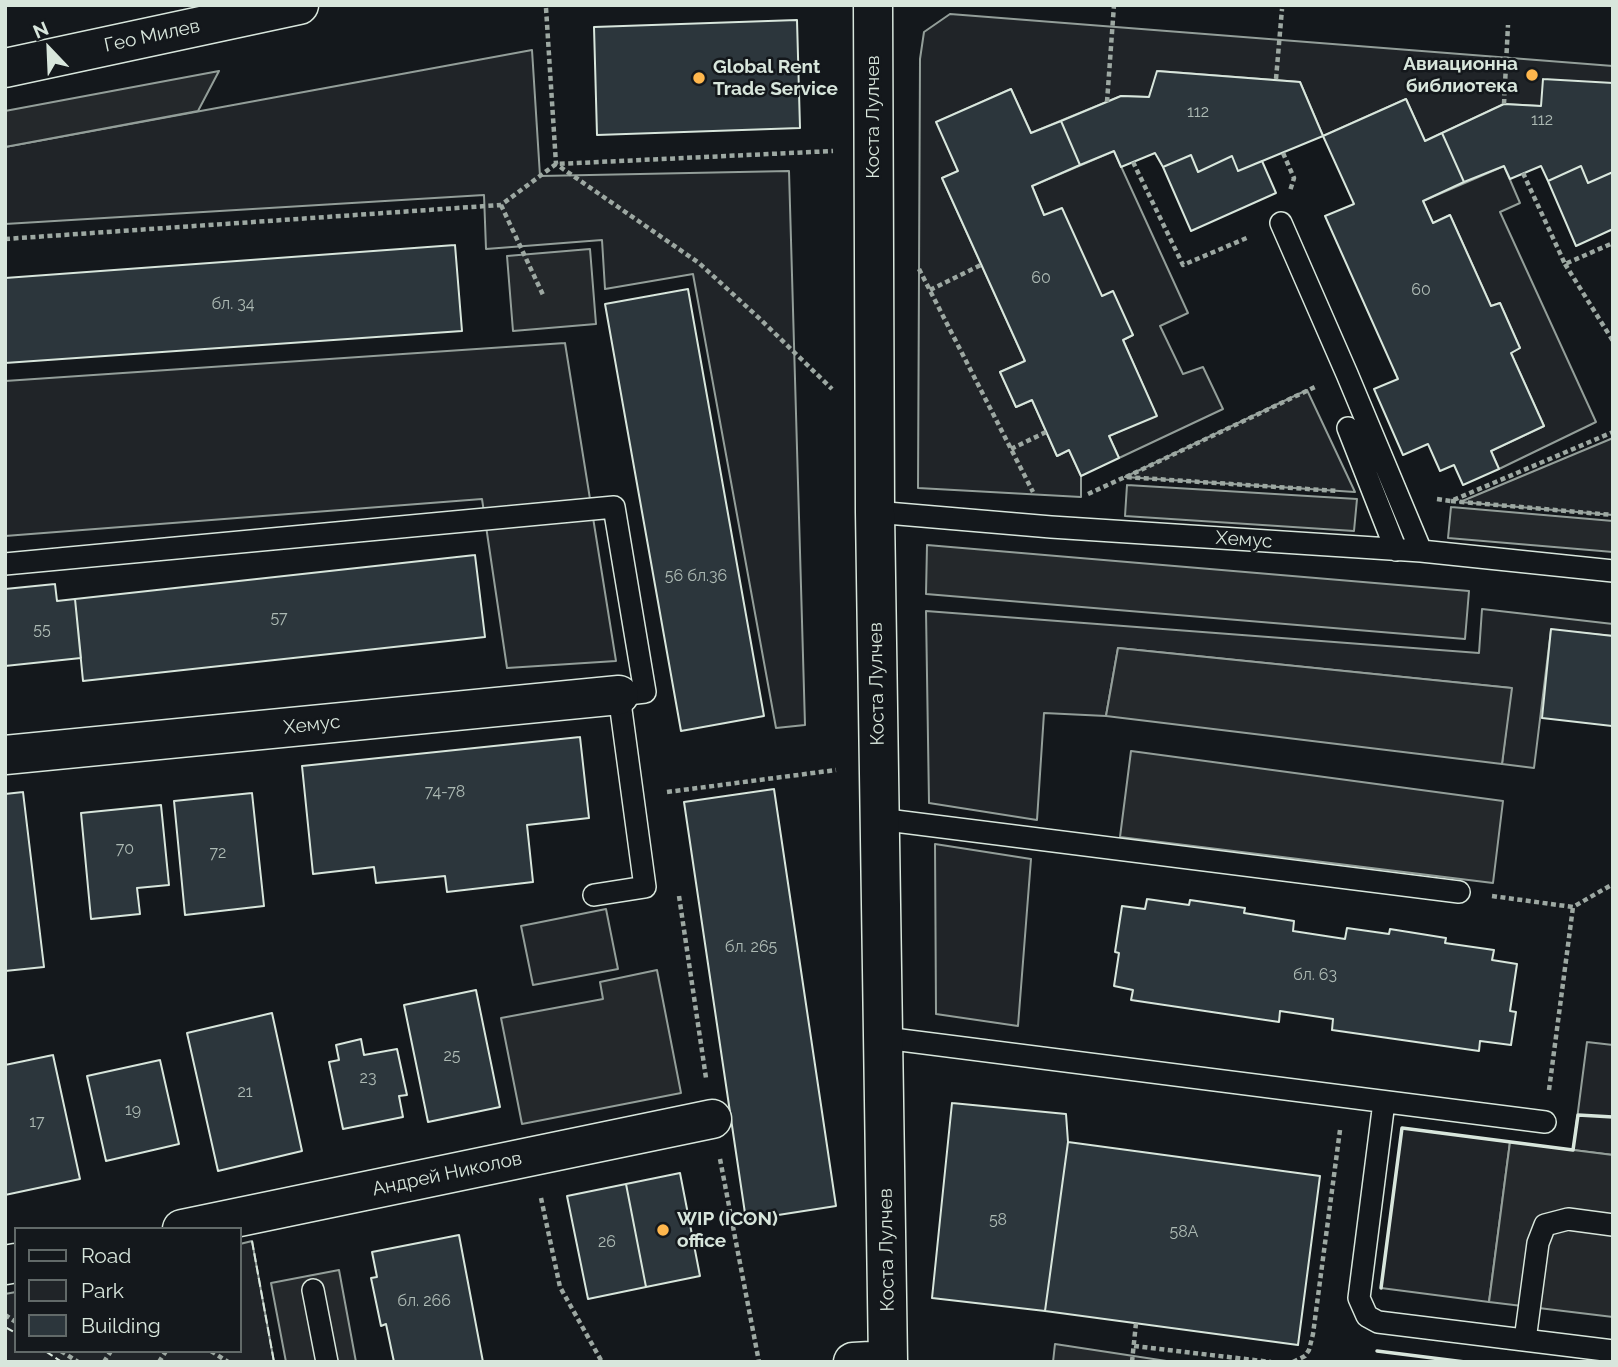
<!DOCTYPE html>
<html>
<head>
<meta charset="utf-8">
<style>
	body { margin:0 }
	#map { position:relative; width:1618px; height:1367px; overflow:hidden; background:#14181c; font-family:Raleway,sans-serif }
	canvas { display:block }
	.frame { position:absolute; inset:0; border:7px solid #d8e6dc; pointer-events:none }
	.legend { position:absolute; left:14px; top:1227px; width:228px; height:126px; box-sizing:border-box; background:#14181c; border:2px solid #626a69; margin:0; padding:9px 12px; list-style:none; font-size:21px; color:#d8e6dc }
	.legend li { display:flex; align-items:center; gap:14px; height:35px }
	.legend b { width:35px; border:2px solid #626a69 }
	.north { position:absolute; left:14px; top:14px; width:70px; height:70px; -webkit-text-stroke:5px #14181c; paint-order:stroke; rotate:337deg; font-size:19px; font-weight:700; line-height:28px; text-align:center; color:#d8e6dc }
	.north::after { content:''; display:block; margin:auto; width:24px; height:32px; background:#d8e6dc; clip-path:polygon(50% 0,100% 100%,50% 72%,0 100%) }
</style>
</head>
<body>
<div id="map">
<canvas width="1618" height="1367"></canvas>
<div class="frame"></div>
<ul class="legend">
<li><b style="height:9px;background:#14181c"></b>Road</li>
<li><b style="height:19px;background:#202428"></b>Park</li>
<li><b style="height:19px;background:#2c363c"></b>Building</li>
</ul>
<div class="north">N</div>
</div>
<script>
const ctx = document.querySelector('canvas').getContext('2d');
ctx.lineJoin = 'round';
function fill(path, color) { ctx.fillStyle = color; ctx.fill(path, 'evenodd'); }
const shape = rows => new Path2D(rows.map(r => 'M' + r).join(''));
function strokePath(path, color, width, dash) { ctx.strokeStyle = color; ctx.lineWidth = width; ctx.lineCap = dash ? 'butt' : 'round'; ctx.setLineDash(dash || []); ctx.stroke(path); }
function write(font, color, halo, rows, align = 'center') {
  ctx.font = font + ' Raleway,sans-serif'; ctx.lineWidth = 5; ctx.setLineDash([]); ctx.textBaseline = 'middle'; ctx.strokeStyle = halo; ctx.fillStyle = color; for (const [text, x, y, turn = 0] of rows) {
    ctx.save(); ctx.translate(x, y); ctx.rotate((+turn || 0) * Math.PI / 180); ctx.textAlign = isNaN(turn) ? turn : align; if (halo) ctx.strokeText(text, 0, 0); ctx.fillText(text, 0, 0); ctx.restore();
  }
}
const green = shape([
	[950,14,1613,66,1613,83,1541,106,1504,104,1425,141,1406,99,1323,136,1300,82,1158,71,1149,97,1121,96,1031,133,1011,89,937,122,958,171,942,178,1025,361,1000,372,1016,407,1032,400,1057,456,1069,450,1081,476,1081,497,918,488,920,59,924,32,950,14],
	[532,50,540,176,789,171,805,725,776,728,693,274,605,289,602,240,486,249,484,195,5,224,5,147,532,50],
	[1114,151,1188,313,1160,326,1183,374,1203,367,1223,409,1119,458,1109,436,1156,415,1123,340,1133,335,1102,296,1044,215,1032,186,1114,151],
	[1504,166,1520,203,1500,212,1596,422,1499,469,1491,451,1544,426,1511,353,1520,348,1500,303,1491,306,1450,215,1433,223,1423,201,1504,166],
	[565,343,616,661,507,668,482,499,5,536,5,381,565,343],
	[1307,390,1355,492,1125,477,1307,390],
	[1613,438,1613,515,1460,502,1613,438],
	[1482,609,1613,624,1613,636,1551,630,1534,768,1502,764,1511,688,1118,648,1106,716,1044,713,1037,820,929,803,926,611,1479,653,1482,609],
	[935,844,1031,859,1018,1026,936,1014,935,844],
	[606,909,618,969,533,985,521,926,606,909],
	[1587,1042,1613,1045,1613,1155,1573,1150,1587,1042],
	[1402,1128,1510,1142,1489,1302,1381,1288,1402,1128],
	[252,1241,274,1362,5,1362,5,1294,16,1292,16,1351,240,1351,240,1244,252,1241]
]);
fill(green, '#202428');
strokePath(green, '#939e99', 2);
const parking = shape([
	[219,71,198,111,5,147,5,111,219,71],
	[590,249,596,324,513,331,507,256,590,249],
	[1127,485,1357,499,1354,531,1125,516,1127,485],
	[1451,507,1613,521,1613,552,1448,538,1451,507],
	[927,545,1469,591,1465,639,926,594,927,545],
	[1118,648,1512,688,1502,764,1106,716,1118,648],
	[1131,751,1503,801,1493,883,1120,837,1131,751],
	[657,970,681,1093,522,1124,501,1018,603,999,600,982,657,970],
	[1510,1142,1613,1155,1613,1317,1489,1302,1510,1142],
	[339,1270,356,1362,286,1362,271,1283,339,1270],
	[1055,1344,1173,1362,1053,1362,1055,1344]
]);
fill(parking, '#24282b');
strokePath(parking, '#939e99', 2);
const building = shape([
	[797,20,800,128,597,135,594,27,797,20],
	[1157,71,1300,82,1323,136,1238,171,1232,156,1198,172,1191,155,1163,167,1155,153,1121,167,1114,151,1080,165,1061,121,1121,96,1149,97,1157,71],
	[1543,79,1613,83,1613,172,1588,183,1581,166,1548,181,1541,166,1510,179,1504,166,1464,182,1442,133,1504,104,1541,106,1543,79],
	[1011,89,1031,133,1061,121,1080,165,1032,186,1044,215,1062,208,1102,296,1113,291,1133,335,1123,340,1157,416,1109,436,1119,458,1081,476,1069,450,1057,456,1032,400,1016,407,1000,372,1025,361,942,178,958,171,936,122,1011,89],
	[1406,99,1425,141,1442,133,1464,182,1423,201,1433,223,1450,215,1491,306,1500,303,1520,348,1511,353,1544,426,1491,451,1499,469,1463,485,1454,465,1440,471,1428,444,1403,455,1374,389,1398,379,1325,216,1354,204,1323,136,1406,99],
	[1191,155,1198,172,1232,156,1238,171,1262,161,1276,193,1191,231,1163,167,1191,155],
	[1581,166,1588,183,1613,172,1613,229,1576,246,1548,181,1581,166],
	[455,245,462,331,5,363,5,278,455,245],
	[688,289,764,716,681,731,605,304,688,289],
	[475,555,485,637,83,681,75,599,475,555],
	[55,584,57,601,75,599,81,658,5,666,5,589,55,584],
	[1551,629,1613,636,1612,726,1542,718,1551,629],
	[580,737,589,818,527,825,533,882,447,892,445,876,376,883,374,867,313,874,302,766,580,737],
	[774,789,836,1206,746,1220,684,802,774,789],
	[23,792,44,967,5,971,5,794,23,792],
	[252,793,264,906,185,915,174,801,252,793],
	[161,805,169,885,137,888,140,914,91,919,81,813,161,805],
	[1147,899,1189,905,1190,900,1245,908,1244,913,1294,921,1293,931,1345,939,1347,928,1389,934,1390,929,1446,938,1445,943,1494,950,1492,960,1517,964,1510,1011,1516,1012,1511,1045,1480,1041,1479,1051,1332,1030,1333,1019,1280,1011,1279,1022,1131,1000,1133,990,1114,986,1119,953,1115,952,1122,906,1145,909,1147,899],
	[476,990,500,1107,428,1122,404,1005,476,990],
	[272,1013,302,1151,218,1171,187,1033,272,1013],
	[361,1039,364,1055,397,1049,407,1095,399,1096,403,1117,343,1129,329,1062,339,1060,336,1045,361,1039],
	[53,1055,80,1179,5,1195,5,1065,53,1055],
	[160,1060,179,1144,106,1161,87,1076,160,1060],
	[952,1103,1066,1114,1068,1142,1045,1311,932,1298,952,1103],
	[1068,1142,1320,1176,1298,1345,1045,1311,1068,1142],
	[680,1173,700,1276,646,1287,626,1184,680,1173],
	[626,1184,646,1287,588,1299,567,1196,626,1184],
	[459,1235,483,1362,394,1362,386,1324,381,1326,371,1278,377,1277,372,1252,459,1235]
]);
fill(building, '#2c363c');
strokePath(building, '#d8e6dc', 2);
const lane = shape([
	[1281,223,1347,374,1421,551],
	[1348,428,1396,550],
	[875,512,1051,527,1421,551,1613,571],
	[5,564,614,507,645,692,619,695,645,887,594,895],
	[879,819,1459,892],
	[885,1038,1545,1122],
	[1384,1102,1359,1298,1367,1316,1378,1322,1613,1351],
	[313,1290,327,1362],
	[1525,1340,1538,1243,1545,1225,1568,1219,1613,1225]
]);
const street = shape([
	[873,5,875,512,888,1362],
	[5,755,619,695],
	[182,1229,712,1119],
	[5,1265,16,1263],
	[853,1362,888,1360]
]);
const secondary = shape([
	[5,68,299,5]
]);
strokePath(lane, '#d8e6dc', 24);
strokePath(street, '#d8e6dc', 41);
strokePath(secondary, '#d8e6dc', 41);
strokePath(shape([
	[546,8,556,164,699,263,759,318,832,389],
	[1276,79,1282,9],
	[1107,102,1114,5],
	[1504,104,1508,25],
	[1283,153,1294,178,1290,191],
	[1133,162,1183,265,1249,237],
	[1523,173,1565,264,1613,243],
	[501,205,544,297],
	[5,239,501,205,556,164,833,151],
	[1565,264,1613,341],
	[919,269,1033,492],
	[930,290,981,265],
	[1011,449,1046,432],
	[1126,477,1317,386],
	[1088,494,1125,477,1338,491],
	[1437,499,1451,501,1613,432],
	[1451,501,1613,515],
	[667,792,836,770],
	[679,896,706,1078],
	[1492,896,1573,907,1613,884],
	[1549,1090,1573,907],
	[720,1159,759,1362],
	[541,1198,560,1287,602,1362],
	[5,1315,16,1322],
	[1134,1346,1271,1362],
	[61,1351,78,1362],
	[211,1351,228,1362],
	[104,1362,111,1351],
	[159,1362,166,1351],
	[1132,1362,1136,1323],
	[1293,1362,1305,1356,1309,1350,1313,1334,1340,1130]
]), '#9da8a2', 4.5, [5, 3.5]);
strokePath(lane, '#14181c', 21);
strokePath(street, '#14181c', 38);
strokePath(secondary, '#14181c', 38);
strokePath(shape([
	[252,1241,274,1362],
	[5,1327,16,1333],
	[45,1351,62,1362]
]), '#d8e6dc', 2, [9, 3.5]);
strokePath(shape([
	[1381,1288,1402,1128,1573,1150,1578,1115,1613,1117],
	[1377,1351,1465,1362]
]), '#d8e6dc', 3.5);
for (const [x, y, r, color] of [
	[1532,75,7,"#ffb74d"],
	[699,78,7,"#ffb74d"],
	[663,1230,7,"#ffb74d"]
]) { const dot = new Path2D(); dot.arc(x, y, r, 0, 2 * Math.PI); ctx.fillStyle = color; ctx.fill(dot); strokePath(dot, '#14181c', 2.5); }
write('16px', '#adbab4', null, [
	["112",1198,112],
	["112",1542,120],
	["60",1041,278],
	["60",1421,290],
	["бл. 34",233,304],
	["56 бл.36",696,576],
	["57",279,618],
	["55",42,630],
	["74-78",445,792],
	["70",125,849],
	["72",218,853],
	["бл. 265",751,947],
	["бл. 63",1315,975],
	["25",452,1056],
	["23",368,1078],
	["21",245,1092],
	["19",133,1110],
	["17",37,1122],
	["58",998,1220],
	["58A",1184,1232],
	["26",607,1242],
	["бл. 266",424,1301]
]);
write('19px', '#d8e6dc', '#14181c', [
	["Гео Милев",152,36,-12],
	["Коста Лулчев",873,117,-90],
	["Хемус",1244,540,4],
	["Коста Лулчев",877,684,-91],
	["Хемус",312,725,-6],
	["Андрей Николов",447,1174,-12],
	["Коста Лулчев",887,1250,-91]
]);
write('bold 19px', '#d8e6dc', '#14181c', [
	["Авиационна",1518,64,"right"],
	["библиотека",1518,86,"right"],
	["Global Rent",713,67],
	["Trade Service",713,89],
	["WIP (ICON)",677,1219],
	["office",677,1241]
], 'left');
</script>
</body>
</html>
